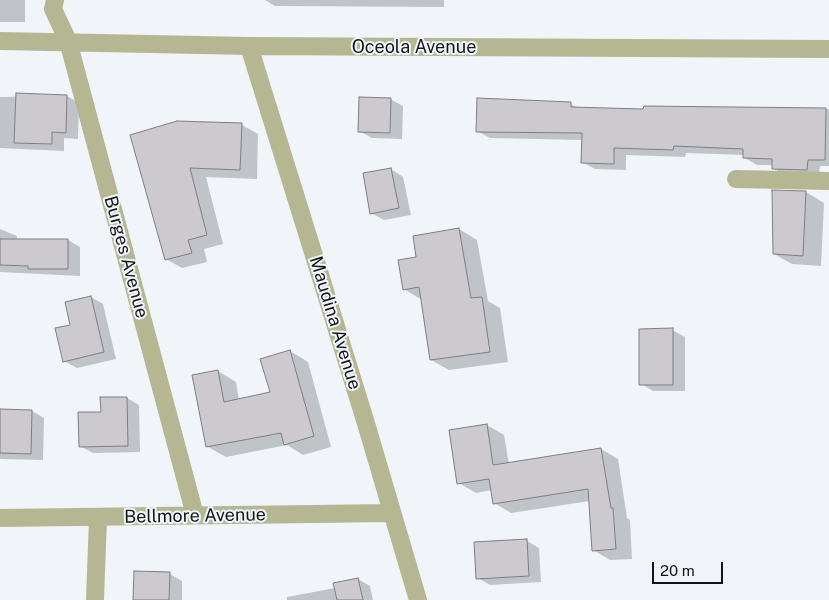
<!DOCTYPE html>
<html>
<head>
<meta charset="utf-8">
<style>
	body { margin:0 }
	#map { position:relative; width:829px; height:600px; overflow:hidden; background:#f1f5fa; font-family:"Public Sans",sans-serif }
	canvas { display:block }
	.scale { position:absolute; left:652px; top:562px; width:71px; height:22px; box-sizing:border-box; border:2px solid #141516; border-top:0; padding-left:6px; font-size:15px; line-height:18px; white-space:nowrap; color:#141516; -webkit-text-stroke:4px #f1f5fa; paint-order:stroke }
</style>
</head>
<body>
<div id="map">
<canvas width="829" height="600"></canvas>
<div class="scale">20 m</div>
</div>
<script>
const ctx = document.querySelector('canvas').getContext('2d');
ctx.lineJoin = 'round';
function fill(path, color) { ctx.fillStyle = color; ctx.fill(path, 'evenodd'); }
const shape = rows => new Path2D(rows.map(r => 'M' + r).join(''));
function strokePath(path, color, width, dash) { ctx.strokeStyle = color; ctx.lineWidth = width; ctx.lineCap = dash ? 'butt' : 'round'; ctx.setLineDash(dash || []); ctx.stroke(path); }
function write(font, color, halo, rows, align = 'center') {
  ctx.font = font + ' "Public Sans",sans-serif'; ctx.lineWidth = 4; ctx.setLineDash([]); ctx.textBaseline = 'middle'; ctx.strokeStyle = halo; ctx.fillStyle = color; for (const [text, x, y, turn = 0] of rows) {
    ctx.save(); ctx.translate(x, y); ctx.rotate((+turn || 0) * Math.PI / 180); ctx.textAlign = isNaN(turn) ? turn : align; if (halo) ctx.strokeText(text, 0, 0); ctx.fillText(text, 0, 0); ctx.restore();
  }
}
fill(shape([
	[0,0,25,0,25,22,0,22],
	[265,0,444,0,444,7,275,6],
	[67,96,79,103,78,139,64,138,64,151,0,148,0,97],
	[390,99,403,106,402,139,372,138,359,131],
	[570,104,578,108,645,110,645,107,829,109,829,166,820,166,819,176,786,176,773,168,773,165,757,165,745,158,745,155,686,153,685,157,626,155,626,170,595,169,582,162,583,140,490,138,477,131],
	[242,125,258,134,257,179,206,177,223,244,204,249,207,262,182,268,166,259,131,136],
	[391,169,403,177,411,215,384,220,371,213],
	[806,192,824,203,821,266,792,264,774,254],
	[0,229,17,236,17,240,68,240,80,247,80,276,0,272],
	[459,229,477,240,488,301,500,308,508,362,449,370,431,360,422,300,404,289,418,258],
	[91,297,103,304,116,359,77,368,64,361],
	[672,330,685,337,685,391,653,391,641,384],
	[290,351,308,362,331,447,303,455,287,445,226,457,208,447,218,371,236,382,239,400,271,393],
	[102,398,127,398,139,405,140,452,93,453,80,446,102,413],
	[0,410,32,411,44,418,43,460,0,459],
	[487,425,504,435,509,464,601,449,618,459,627,518,630,520,632,559,610,560,593,550,590,501,511,513,494,503,492,490,476,493,459,483],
	[527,541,539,548,541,582,490,585,478,578],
	[170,574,182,581,182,600,134,600],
	[358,579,370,586,373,600,287,600,287,597,335,588]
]), '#0003');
const building = shape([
	[16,93,67,95,66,133,52,132,52,144,14,143,16,93],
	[359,97,391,98,390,133,358,132,359,97],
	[477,98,571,102,571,107,643,109,644,106,826,108,825,160,808,160,807,170,772,169,772,159,743,158,743,149,674,146,673,150,614,148,614,164,581,163,582,133,476,132,477,98],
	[177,121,242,123,240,170,190,168,207,235,188,240,192,253,165,260,130,135,177,121],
	[391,168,399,208,370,214,363,173,391,168],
	[772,190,806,191,803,256,773,254,772,190],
	[459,228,471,298,482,297,490,352,430,360,419,287,403,290,398,260,416,257,413,236,459,228],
	[0,239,68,239,68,269,28,269,28,266,0,265,0,239],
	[91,296,104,352,63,362,55,328,70,325,65,302,91,296],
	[673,328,673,385,639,385,639,329,673,328],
	[290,350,314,436,284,445,281,433,206,447,192,375,218,370,224,402,270,392,260,359,290,350],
	[100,397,127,397,128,446,79,447,78,412,101,412,100,397],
	[0,409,32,410,31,454,0,453,0,409],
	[487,424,493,465,601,448,611,508,613,508,616,549,592,551,588,489,493,504,489,479,457,484,449,430,487,424],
	[527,539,529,576,476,579,474,542,527,539],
	[134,571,170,572,169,600,133,600,134,571],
	[358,578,363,600,337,600,333,583,358,578]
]);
fill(building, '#cccacf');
strokePath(building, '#7f7d82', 1);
strokePath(shape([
	[55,0,53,9,68,41,195,515],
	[0,41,249,46,829,49],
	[249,46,365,420,418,600],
	[736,179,829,181],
	[0,518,391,513],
	[95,600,98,518]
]), '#b5b692', 18);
write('18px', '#141516', '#f1f5fa', [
	["Oceola Avenue",414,47],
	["Burges Avenue",126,257,75],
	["Maudina Avenue",335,323,73],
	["Bellmore Avenue",195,516,-1]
]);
</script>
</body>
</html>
